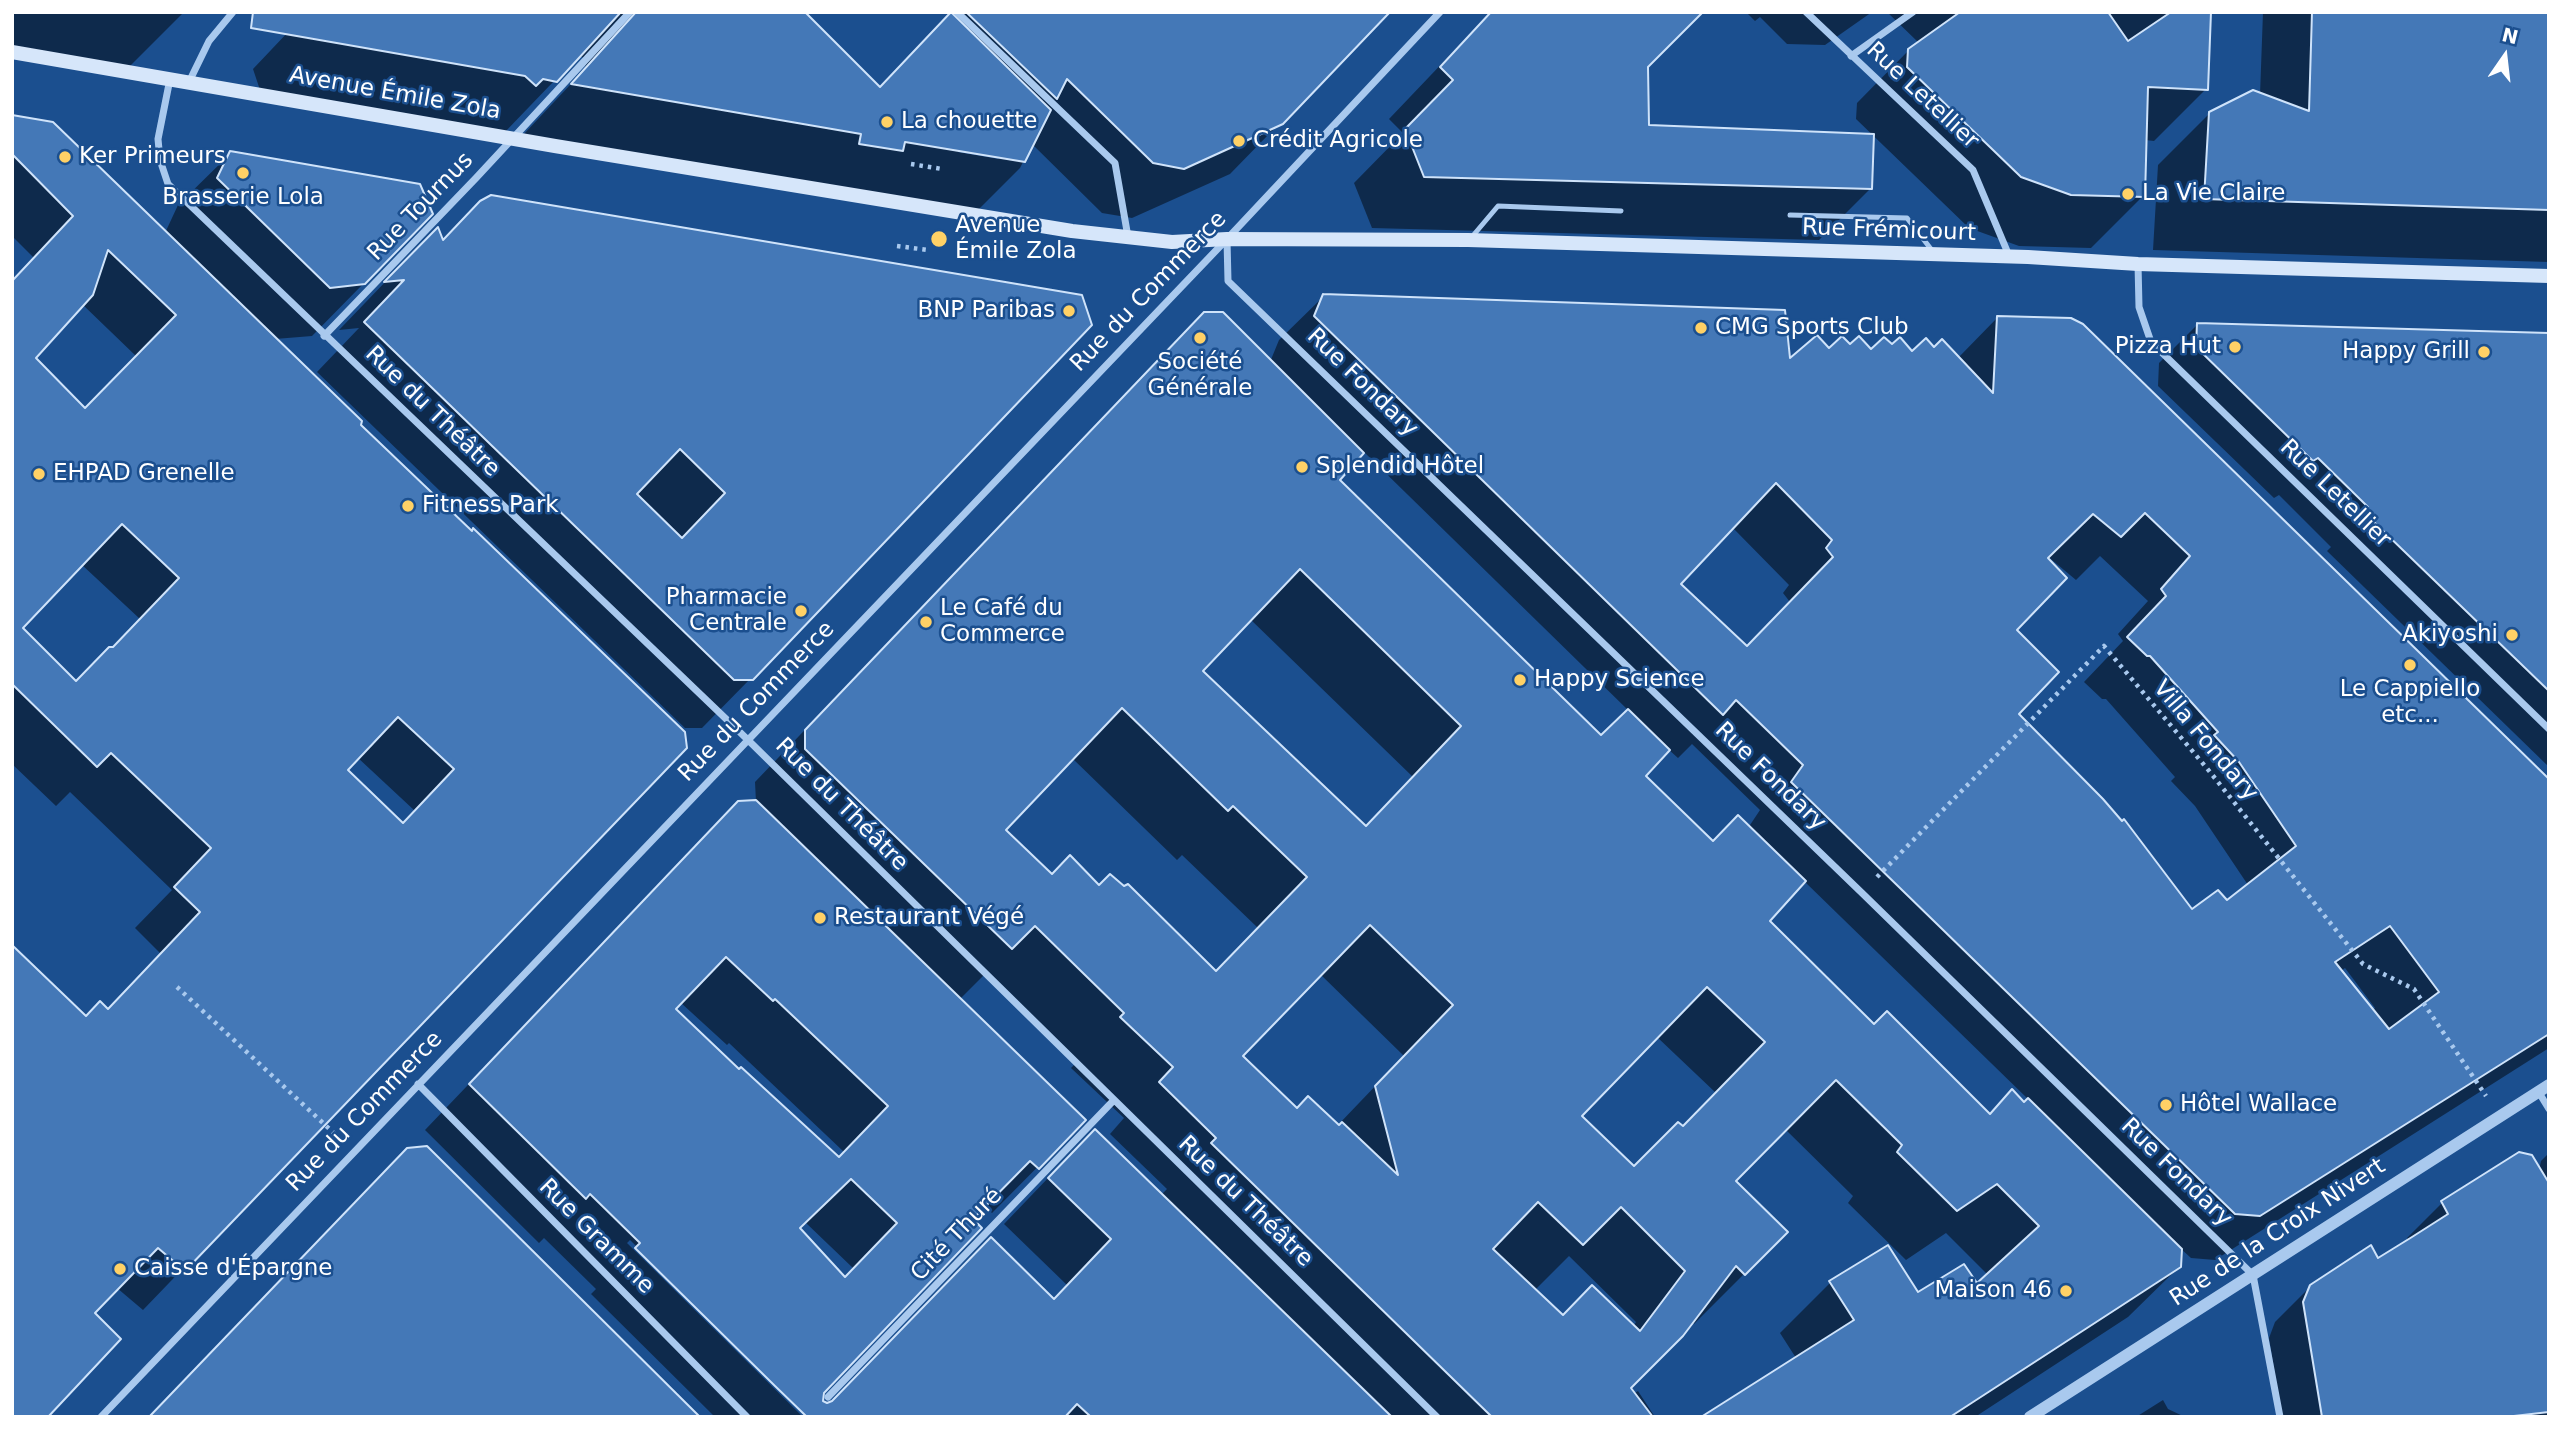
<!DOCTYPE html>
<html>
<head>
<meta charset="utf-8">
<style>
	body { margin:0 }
	#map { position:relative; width:2561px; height:1429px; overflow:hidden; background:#1b4f8f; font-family:"DejaVu Sans",sans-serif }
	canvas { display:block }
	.frame { position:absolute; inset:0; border:14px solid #fff; pointer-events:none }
	.north { position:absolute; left:2470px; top:21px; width:70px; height:70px; -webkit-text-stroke:5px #1b4f8f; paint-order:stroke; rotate:14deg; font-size:19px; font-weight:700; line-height:28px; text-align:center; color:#fff }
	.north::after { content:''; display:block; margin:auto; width:24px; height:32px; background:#fff; clip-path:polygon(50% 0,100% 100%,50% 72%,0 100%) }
</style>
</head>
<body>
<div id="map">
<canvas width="2561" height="1429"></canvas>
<div class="frame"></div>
<div class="north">N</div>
</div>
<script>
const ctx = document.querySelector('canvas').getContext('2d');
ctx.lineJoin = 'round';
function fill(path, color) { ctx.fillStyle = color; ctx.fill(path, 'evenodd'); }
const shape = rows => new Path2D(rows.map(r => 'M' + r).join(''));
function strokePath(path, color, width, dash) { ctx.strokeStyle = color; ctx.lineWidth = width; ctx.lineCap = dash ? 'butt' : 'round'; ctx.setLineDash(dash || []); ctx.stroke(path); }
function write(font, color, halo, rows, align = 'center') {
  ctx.font = font + ' "DejaVu Sans",sans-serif'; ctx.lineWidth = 5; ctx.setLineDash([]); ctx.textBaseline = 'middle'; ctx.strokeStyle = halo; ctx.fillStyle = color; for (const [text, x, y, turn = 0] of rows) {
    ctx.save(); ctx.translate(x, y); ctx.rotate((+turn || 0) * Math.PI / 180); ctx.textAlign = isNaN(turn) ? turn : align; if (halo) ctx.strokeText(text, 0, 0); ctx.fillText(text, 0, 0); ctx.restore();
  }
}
fill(shape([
	[12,12,184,12,130,66,12,46],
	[307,12,802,12,879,88,961,23,950,12,1388,12,1230,174,1132,218,1102,213,1032,144,1020,168,971,217,523,135,585,69,586,60,579,55,505,132,260,90,253,69],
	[959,149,995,155,999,159,958,152],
	[1491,12,1646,67,1647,127,1871,188,1819,240,1372,228,1354,183,1403,133,1389,119],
	[1746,12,1872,12,1825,45,1787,44,1760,17,1755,21],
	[1887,12,2209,12,2206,89,2154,141,2145,140,2143,196,2091,248,2019,246,1969,228,1856,119,1857,103,1909,50,1919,43],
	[2263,12,2549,12,2549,262,2153,250,2158,165,2210,113,2260,95],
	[12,116,165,233,178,205,231,153,364,283,312,336,275,339,359,425,685,747,143,1310,117,1288,93,1313,45,1417,86,1018,107,1010,161,954,135,928,172,890,70,792,56,806,12,764,12,281,34,258,12,236],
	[82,304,137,357,84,411,33,358],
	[81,564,140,619,75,684,20,628],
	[357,757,415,811,402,825,345,770],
	[389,278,1080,297,751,678,702,728,685,728,317,372,359,328,339,330],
	[1324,296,1788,362,1850,346,1871,351,1892,347,1912,353,1934,349,1958,358,1997,318,2549,782,2549,1048,2215,1260,2191,1258,2180,1248,2179,1267,2128,1317,1975,1417,1704,1417,1796,1358,1780,1333,1830,1283,1917,1294,1976,1286,1988,1275,1946,1233,1906,1260,1848,1203,1853,1196,1785,1129,1734,1181,1786,1232,1694,1324,1692,1322,1629,1388,1633,1394,1638,1391,1655,1417,715,1417,591,1294,596,1289,544,1238,539,1243,425,1130,694,848,756,802,755,782,1154,365,1270,362,1279,340],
	[1363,451,1629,711,1601,738,1337,480],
	[1732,527,1789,585,1783,593,1790,602,1746,648,1678,584],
	[2046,555,2076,580,2100,556,2148,601,2118,634,2123,641,2084,682,2102,699,2106,699,2175,777,2171,781,2195,806,2248,885,2226,902,2191,911,2016,715,2015,630],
	[1250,619,1413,777,1365,827,1200,671],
	[1692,744,1760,810,1748,828,1713,843,1644,777,1668,749,1678,758],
	[1072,758,1177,860,1182,855,1258,928,1215,972,1099,887,1052,876,1003,830],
	[1804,881,2029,1100,2024,1104,2012,1091,1989,1114,1874,1026,1767,921],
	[2345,968,2375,1008,2372,1010,2341,971],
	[1320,974,1404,1056,1337,1126,1297,1110,1241,1056],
	[984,975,1075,1064,1071,1068,1124,1118,1110,1134,1167,1189,1161,1195,1050,1176,1004,1224,1068,1286,1053,1301,827,1405,822,1402,822,1392,984,1205,992,1213,1084,1120,959,1000],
	[680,1002,727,1045,729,1043,844,1152,838,1159,739,1072,673,1009],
	[1657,1037,1716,1093,1682,1128,1634,1168,1580,1116],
	[805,1222,854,1269,844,1279,798,1229],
	[630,1240,805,1413,802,1416,627,1243],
	[1569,1256,1636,1322,1633,1327,1562,1317,1534,1291],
	[2198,324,2549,334,2549,767,2327,551,2331,547,2279,495,2274,498,2158,386,2159,363],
	[2549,1153,2549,1417,2282,1417,2269,1338,2275,1322,2311,1286,2378,1260,2409,1241,2407,1238,2442,1203,2539,1170,2541,1161],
	[2163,1400,2168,1409,2185,1417,2136,1417]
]), '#0007');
const building = shape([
	[253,12,621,12,557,82,543,79,536,86,525,76,251,28,253,12],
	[636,12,805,12,880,87,951,12,1051,110,1025,162,905,142,903,151,859,144,861,134,571,84,636,12],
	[966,12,1390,12,1283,124,1184,169,1153,163,1067,79,1057,99,966,12],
	[1491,12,1703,12,1648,67,1649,125,1874,134,1872,189,1424,177,1405,129,1453,80,1440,67,1491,12],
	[1960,12,2108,12,2128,41,2171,12,2211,12,2208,90,2148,87,2145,197,2071,195,2021,177,1907,67,1908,49,1960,12],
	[2312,12,2549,12,2549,210,2204,199,2209,112,2253,90,2309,111,2312,12],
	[12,115,53,122,362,421,361,425,472,531,473,528,685,732,687,748,185,1271,158,1248,95,1313,121,1339,48,1417,12,1417,12,945,86,1016,100,1001,108,1009,200,912,174,887,211,848,111,753,97,767,12,684,12,281,73,216,12,154,12,115],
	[108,250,176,315,85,408,36,358,93,295,108,250],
	[122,524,179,578,113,647,109,647,76,681,23,628,122,524],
	[398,717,454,769,403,823,348,770,398,717],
	[230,151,420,184,433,214,365,284,330,288,217,178,230,151],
	[491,195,1082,295,1092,325,753,680,734,680,364,322,404,280,384,282,438,227,443,240,480,201,491,195],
	[680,449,725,493,682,538,637,494,680,449],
	[1323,294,1785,310,1790,358,1817,335,1829,348,1842,336,1850,344,1859,336,1871,349,1884,337,1892,344,1900,337,1912,351,1926,338,1934,347,1942,339,1993,393,1997,316,2071,318,2083,324,2549,779,2549,1034,2260,1216,2235,1214,1791,782,1803,765,1736,700,1723,715,1314,316,1323,294],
	[1776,483,1832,540,1826,548,1833,557,1747,646,1681,584,1776,483],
	[2145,513,2190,556,2161,589,2166,596,2127,637,2147,656,2150,656,2218,732,2214,735,2239,762,2296,846,2227,900,2218,890,2192,909,2124,819,2122,821,2103,799,2019,714,2059,672,2017,630,2067,578,2048,558,2093,514,2121,537,2145,513],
	[2390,926,2439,992,2389,1029,2335,962,2390,926],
	[1204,312,1223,312,1364,453,1340,480,1601,735,1628,709,1670,750,1646,776,1713,841,1738,815,1806,881,1770,921,1874,1024,1887,1011,1990,1114,2012,1089,2024,1102,2028,1098,2182,1249,2181,1267,1950,1417,1701,1417,1854,1320,1829,1281,1888,1245,1918,1292,1964,1264,1977,1283,2039,1226,1997,1184,1957,1211,1897,1152,1902,1145,1836,1080,1736,1181,1788,1232,1745,1275,1736,1266,1683,1336,1631,1388,1653,1417,1492,1417,1211,1143,1216,1138,1159,1082,1173,1067,1120,1017,1124,1013,1084,974,1035,926,1012,949,805,749,805,730,1204,312],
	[1300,569,1461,726,1366,826,1203,671,1300,569],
	[1122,708,1228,811,1233,806,1307,877,1216,971,1128,884,1124,886,1110,874,1099,885,1070,855,1052,874,1006,830,1122,708],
	[1370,925,1453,1005,1375,1086,1398,1175,1342,1122,1339,1125,1308,1096,1297,1108,1243,1056,1370,925],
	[1707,987,1765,1042,1683,1126,1678,1122,1634,1166,1582,1116,1707,987],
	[1538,1202,1583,1245,1621,1207,1685,1271,1640,1331,1592,1285,1563,1315,1493,1249,1538,1202],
	[2197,323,2549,333,2549,691,2379,527,2364,512,2368,507,2318,458,2313,461,2196,347,2197,323],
	[756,800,1086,1120,1039,1169,1030,1161,973,1219,982,1228,824,1393,823,1401,827,1403,832,1401,991,1237,1054,1299,1111,1239,1048,1178,1095,1129,1392,1417,1091,1417,1077,1404,1065,1417,807,1417,775,1386,635,1248,640,1243,590,1194,586,1199,469,1084,738,801,756,800],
	[726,957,773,1001,775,999,888,1106,839,1157,741,1067,739,1069,676,1009,726,957],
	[851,1179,897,1223,845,1277,800,1228,851,1179],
	[427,1146,700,1417,149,1417,407,1148,427,1146],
	[2519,1152,2532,1155,2549,1183,2549,1412,2505,1417,2322,1417,2303,1302,2310,1285,2371,1245,2378,1258,2412,1237,2448,1214,2441,1201,2519,1152]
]);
fill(building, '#4478b7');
strokePath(building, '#cfe3fa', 2);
strokePath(shape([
	[911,164,942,169],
	[897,246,928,250],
	[1877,877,2104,646,2210,772,2363,964,2414,989,2486,1096],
	[177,987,338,1137]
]), '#a9c9ee', 4.5, [3.5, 5]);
strokePath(shape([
	[1790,215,1907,218,1934,253],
	[1471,238,1498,206,1621,211]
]), '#a9c9ee', 5);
strokePath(shape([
	[957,12,1115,163,1128,237],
	[1806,12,1973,170,2010,258],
	[1851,56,1913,12],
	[170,79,158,139,160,160,168,184,747,739,1437,1417],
	[189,82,209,41,233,12],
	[1227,240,1228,281,1862,893,2253,1275,2280,1417],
	[2138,264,2139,307,2151,342,2549,729],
	[324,336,476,178,630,12],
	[418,1084,747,1417],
	[2538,1091,2549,1109],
	[828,1397,1114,1100],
	[101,1417,1227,239,1440,12]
]), '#a9c9ee', 7);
strokePath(shape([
	[2030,1417,2549,1085]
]), '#a9c9ee', 12);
strokePath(shape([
	[12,52,555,146,1072,231,1172,242,1227,239,1468,240,2028,257,2138,264,2549,276]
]), '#d6e6fa', 14);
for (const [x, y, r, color] of [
	[887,122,7,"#ffd166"],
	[1239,141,7,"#ffd166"],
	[65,157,7,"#ffd166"],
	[243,173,7,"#ffd166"],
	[2128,194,7,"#ffd166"],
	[939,239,9,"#ffd166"],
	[1069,311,7,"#ffd166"],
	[1701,328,7,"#ffd166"],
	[1200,338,7,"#ffd166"],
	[2235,347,7,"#ffd166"],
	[2484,352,7,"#ffd166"],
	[1302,467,7,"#ffd166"],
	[39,474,7,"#ffd166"],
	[408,506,7,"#ffd166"],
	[801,611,7,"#ffd166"],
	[926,622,7,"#ffd166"],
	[2512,635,7,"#ffd166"],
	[2410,665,7,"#ffd166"],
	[1520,680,7,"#ffd166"],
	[820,918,7,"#ffd166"],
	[2166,1105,7,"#ffd166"],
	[120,1269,7,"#ffd166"],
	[2066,1291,7,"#ffd166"]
]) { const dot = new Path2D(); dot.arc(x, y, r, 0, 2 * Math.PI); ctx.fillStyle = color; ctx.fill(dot); strokePath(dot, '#1b4f8f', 2.5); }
write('23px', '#fff', '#1b4f8f', [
	["Avenue Émile Zola",395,94,10],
	["Rue Letellier",1922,96,43],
	["Rue Tournus",421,207,-46],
	["Rue Frémicourt",1889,231,2],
	["Rue du Commerce",1149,292,-46],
	["Rue Fondary",1362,383,44],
	["Rue du Théâtre",432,412,44],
	["Rue Letellier",2335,494,44],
	["Rue du Commerce",757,702,-46],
	["Villa Fondary",2205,741,50],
	["Rue Fondary",1770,777,44],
	["Rue du Théâtre",841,805,45],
	["Rue du Commerce",365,1112,-46],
	["Rue Fondary",2176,1173,44],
	["Rue du Théâtre",1245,1202,44],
	["Rue de la Croix Nivert",2278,1233,-33],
	["Cité Thuré",957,1235,-46],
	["Rue Gramme",596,1237,45]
]);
write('23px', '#fff', '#1b4f8f', [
	["La chouette",901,122],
	["Crédit Agricole",1253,141],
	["Ker Primeurs",79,157],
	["La Vie Claire",2142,194],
	["Brasserie Lola",243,198,"center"],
	["Avenue",955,226],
	["Émile Zola",955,252],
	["BNP Paribas",1055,311,"right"],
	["CMG Sports Club",1715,328],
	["Pizza Hut",2221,347,"right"],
	["Happy Grill",2470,352,"right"],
	["Société",1200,363,"center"],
	["Générale",1200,389,"center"],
	["Splendid Hôtel",1316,467],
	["EHPAD Grenelle",53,474],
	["Fitness Park",422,506],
	["Pharmacie",787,598,"right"],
	["Centrale",787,624,"right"],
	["Le Café du",940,609],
	["Commerce",940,635],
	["Akiyoshi",2498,635,"right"],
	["Happy Science",1534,680],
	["Le Cappiello",2410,690,"center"],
	["etc...",2410,716,"center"],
	["Restaurant Végé",834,918],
	["Hôtel Wallace",2180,1105],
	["Caisse d'Épargne",134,1269],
	["Maison 46",2052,1291,"right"]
], 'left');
</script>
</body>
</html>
